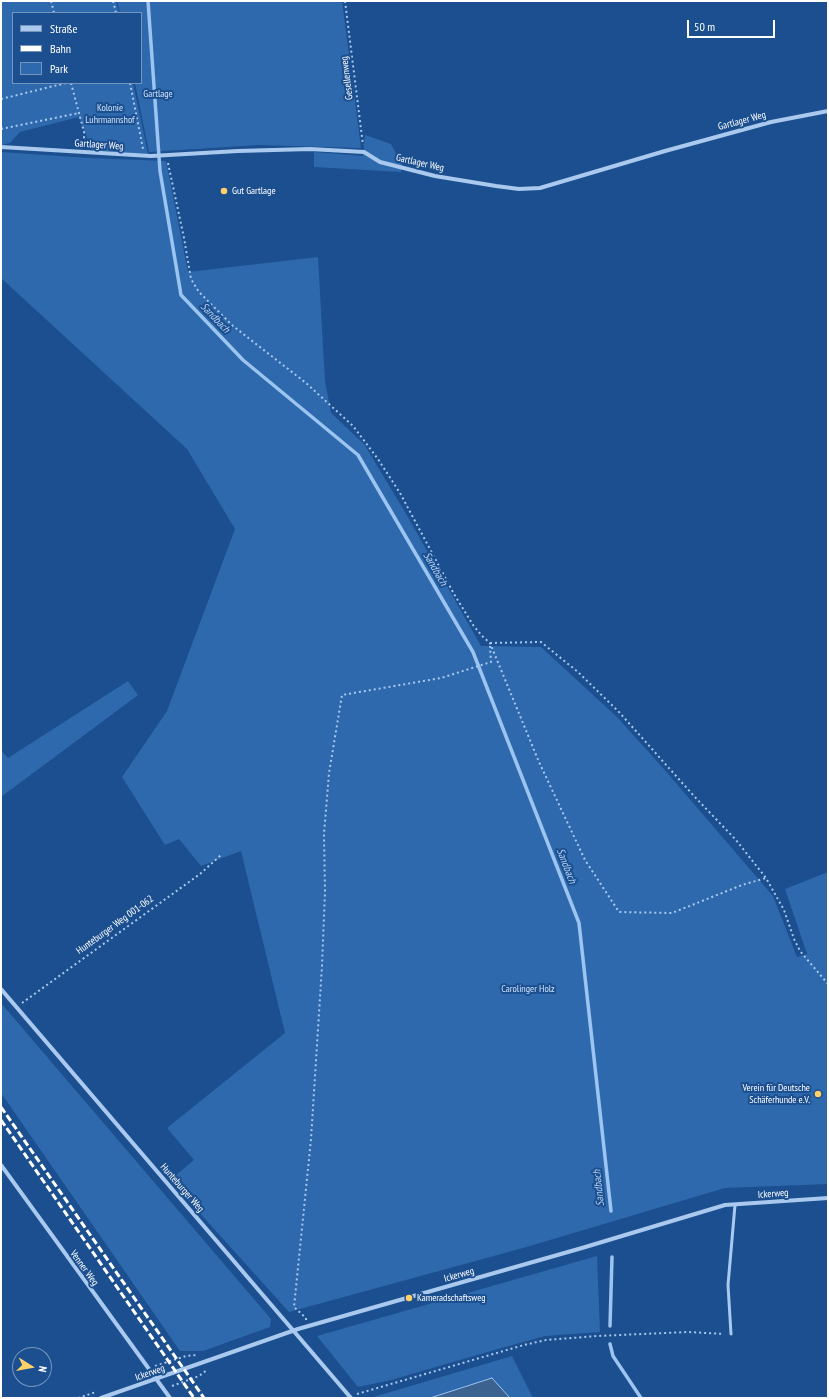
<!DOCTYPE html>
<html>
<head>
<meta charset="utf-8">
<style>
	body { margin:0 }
	#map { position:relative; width:829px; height:1399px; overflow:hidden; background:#1b4f8f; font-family:"PT Sans Narrow",sans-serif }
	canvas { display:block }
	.frame { position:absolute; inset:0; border:2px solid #fff; pointer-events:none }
	.legend { position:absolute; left:12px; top:12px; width:130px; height:72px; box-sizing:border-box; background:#1b4f8f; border:1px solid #7695bc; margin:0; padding:5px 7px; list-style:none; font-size:12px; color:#fff }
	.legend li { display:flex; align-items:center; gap:8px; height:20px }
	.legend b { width:20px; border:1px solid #7695bc }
	.north { position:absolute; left:12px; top:1347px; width:40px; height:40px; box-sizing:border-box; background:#1b4f8f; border:1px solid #7695bc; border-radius:50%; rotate:101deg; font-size:11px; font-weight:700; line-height:16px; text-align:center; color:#fff }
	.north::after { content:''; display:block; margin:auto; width:14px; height:18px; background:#ffd166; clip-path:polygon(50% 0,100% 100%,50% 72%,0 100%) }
	.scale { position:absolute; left:687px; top:20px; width:88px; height:18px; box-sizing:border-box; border:2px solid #fff; border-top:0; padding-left:5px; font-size:12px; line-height:14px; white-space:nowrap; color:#fff; -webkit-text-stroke:3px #1b4f8f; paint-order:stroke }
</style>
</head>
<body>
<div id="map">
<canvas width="829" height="1399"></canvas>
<div class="frame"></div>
<ul class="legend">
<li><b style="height:5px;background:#a9c9ee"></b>Straße</li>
<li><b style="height:5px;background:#fff"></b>Bahn</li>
<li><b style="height:11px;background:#2e69ad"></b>Park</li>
</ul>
<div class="north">N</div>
<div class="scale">50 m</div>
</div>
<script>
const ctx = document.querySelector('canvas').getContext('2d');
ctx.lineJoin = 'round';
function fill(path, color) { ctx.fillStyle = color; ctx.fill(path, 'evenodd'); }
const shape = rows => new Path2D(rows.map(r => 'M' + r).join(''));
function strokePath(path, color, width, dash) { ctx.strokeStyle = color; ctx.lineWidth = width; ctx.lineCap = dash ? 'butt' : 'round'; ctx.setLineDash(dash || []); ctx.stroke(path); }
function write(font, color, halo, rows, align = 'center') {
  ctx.font = font + ' "PT Sans Narrow",sans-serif'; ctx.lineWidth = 4; ctx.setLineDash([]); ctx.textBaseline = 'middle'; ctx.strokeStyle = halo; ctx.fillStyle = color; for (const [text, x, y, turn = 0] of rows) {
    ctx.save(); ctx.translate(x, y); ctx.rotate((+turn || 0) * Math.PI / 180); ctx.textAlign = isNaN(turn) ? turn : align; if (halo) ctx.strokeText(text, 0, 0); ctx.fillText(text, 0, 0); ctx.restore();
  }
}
fill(shape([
	[1,1,116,1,119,13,13,13,13,83,133,83,148,154,92,150,79,117,20,132,10,143,1,145],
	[117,1,342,1,361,148,258,145,149,152,135,83,141,83,141,13,120,13],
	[365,135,391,144,402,165,401,172,314,167,314,152,363,156],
	[1,152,89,158,166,161,188,272,318,257,325,381,331,413,364,444,405,512,481,646,541,647,617,717,663,768,773,896,797,957,807,954,785,889,828,872,828,1184,725,1188,523,1248,289,1312,170,1180,194,1160,167,1128,285,1033,241,851,201,866,179,839,165,845,122,777,167,711,235,529,187,449,1,278],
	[128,681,138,695,1,797,1,750,8,758],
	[1,1003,271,1319,270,1327,203,1351,180,1351,1,1093],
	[597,1256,600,1332,545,1336,498,1349,391,1380,358,1387,317,1336],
	[512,1356,533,1398,370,1398]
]), '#2e69ad');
const water = shape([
	[492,1378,510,1398,430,1398,492,1378]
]);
fill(water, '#3c6290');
strokePath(water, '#9cc4f0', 1);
strokePath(shape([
	[148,1,160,171,181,295,243,360,358,455,473,652,579,923,611,1211],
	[610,1326,612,1257],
	[610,1344,613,1356,641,1398]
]), '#9cc4f0', 3.5);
strokePath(shape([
	[51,1,54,13],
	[113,1,116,13],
	[345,1,363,145],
	[71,83,84,132,84,144],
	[130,83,143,149],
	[1,99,66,83],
	[1,129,79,113],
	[168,163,184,238,191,279,199,292,233,326,306,383,353,426,378,459,400,493,454,594,473,625,482,636,490,643,539,762,585,860,619,912,672,913,742,885,766,878],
	[490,643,541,642,578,672,619,712,693,795,736,840,766,878,784,910,794,939,800,951,828,984],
	[22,1003,200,874,221,855],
	[306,1320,306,1318,294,1307,311,1139,322,966,325,892,324,834,329,773,342,695,441,678,491,662,490,646],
	[155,1366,186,1356,197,1355],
	[172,1386,199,1376,207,1370],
	[357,1394,524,1345,546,1340,597,1336,688,1332,724,1334],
	[78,1398,96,1392]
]), '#a9c9ee', 2, [2, 3]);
strokePath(shape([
	[731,1334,728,1285,735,1205]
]), '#a9c9ee', 3);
strokePath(shape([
	[1,147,151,156,238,151,310,149,364,152,380,162,435,176,496,186,519,189,540,188,665,151,771,122,828,111],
	[1,989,351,1398],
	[1,1165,170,1398],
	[101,1398,298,1329,582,1248,725,1205,828,1198]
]), '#a9c9ee', 4);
strokePath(shape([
	[1,1107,204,1398],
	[1,1120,194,1398]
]), '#fff', 3, [7, 3]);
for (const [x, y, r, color] of [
	[224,191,4,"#ffd166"],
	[818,1094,4,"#ffd166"],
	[409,1298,4,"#ffd166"]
]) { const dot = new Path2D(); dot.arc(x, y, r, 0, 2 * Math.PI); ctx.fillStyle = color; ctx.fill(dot); strokePath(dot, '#1b4f8f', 1.5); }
write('10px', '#fff', '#1b4f8f', [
	["Gesellenweg",347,78,-97],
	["Gartlager Weg",742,121,-15],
	["Gartlager Weg",99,145,4],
	["Gartlager Weg",420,163,13],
	["Hunteburger Weg 001-062",115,925,-36],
	["Hunteburger Weg",182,1188,49],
	["Ickerweg",773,1194,-4],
	["Venner Weg",84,1268,54],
	["Ickerweg",459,1275,-16],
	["Ickerweg",150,1373,-19]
]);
write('10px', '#cfe3fa', '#1b4f8f', [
	["Gartlage",158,94],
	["Kolonie",110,108],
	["Luhrmannshof",110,120],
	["Carolinger Holz",528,989]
]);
write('10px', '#fff', '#1b4f8f', [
	["Gut Gartlage",232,191],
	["Verein für Deutsche",810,1088,"right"],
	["Schäferhunde e.V.",810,1100,"right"],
	["Kameradschaftsweg",417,1298]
], 'left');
write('italic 11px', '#b5d3f5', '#1b4f8f', [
	["Sandbach",215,318,46],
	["Sandbach",435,569,60],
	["Sandbach",566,866,69],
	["Sandbach",599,1188,-96]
]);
</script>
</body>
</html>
